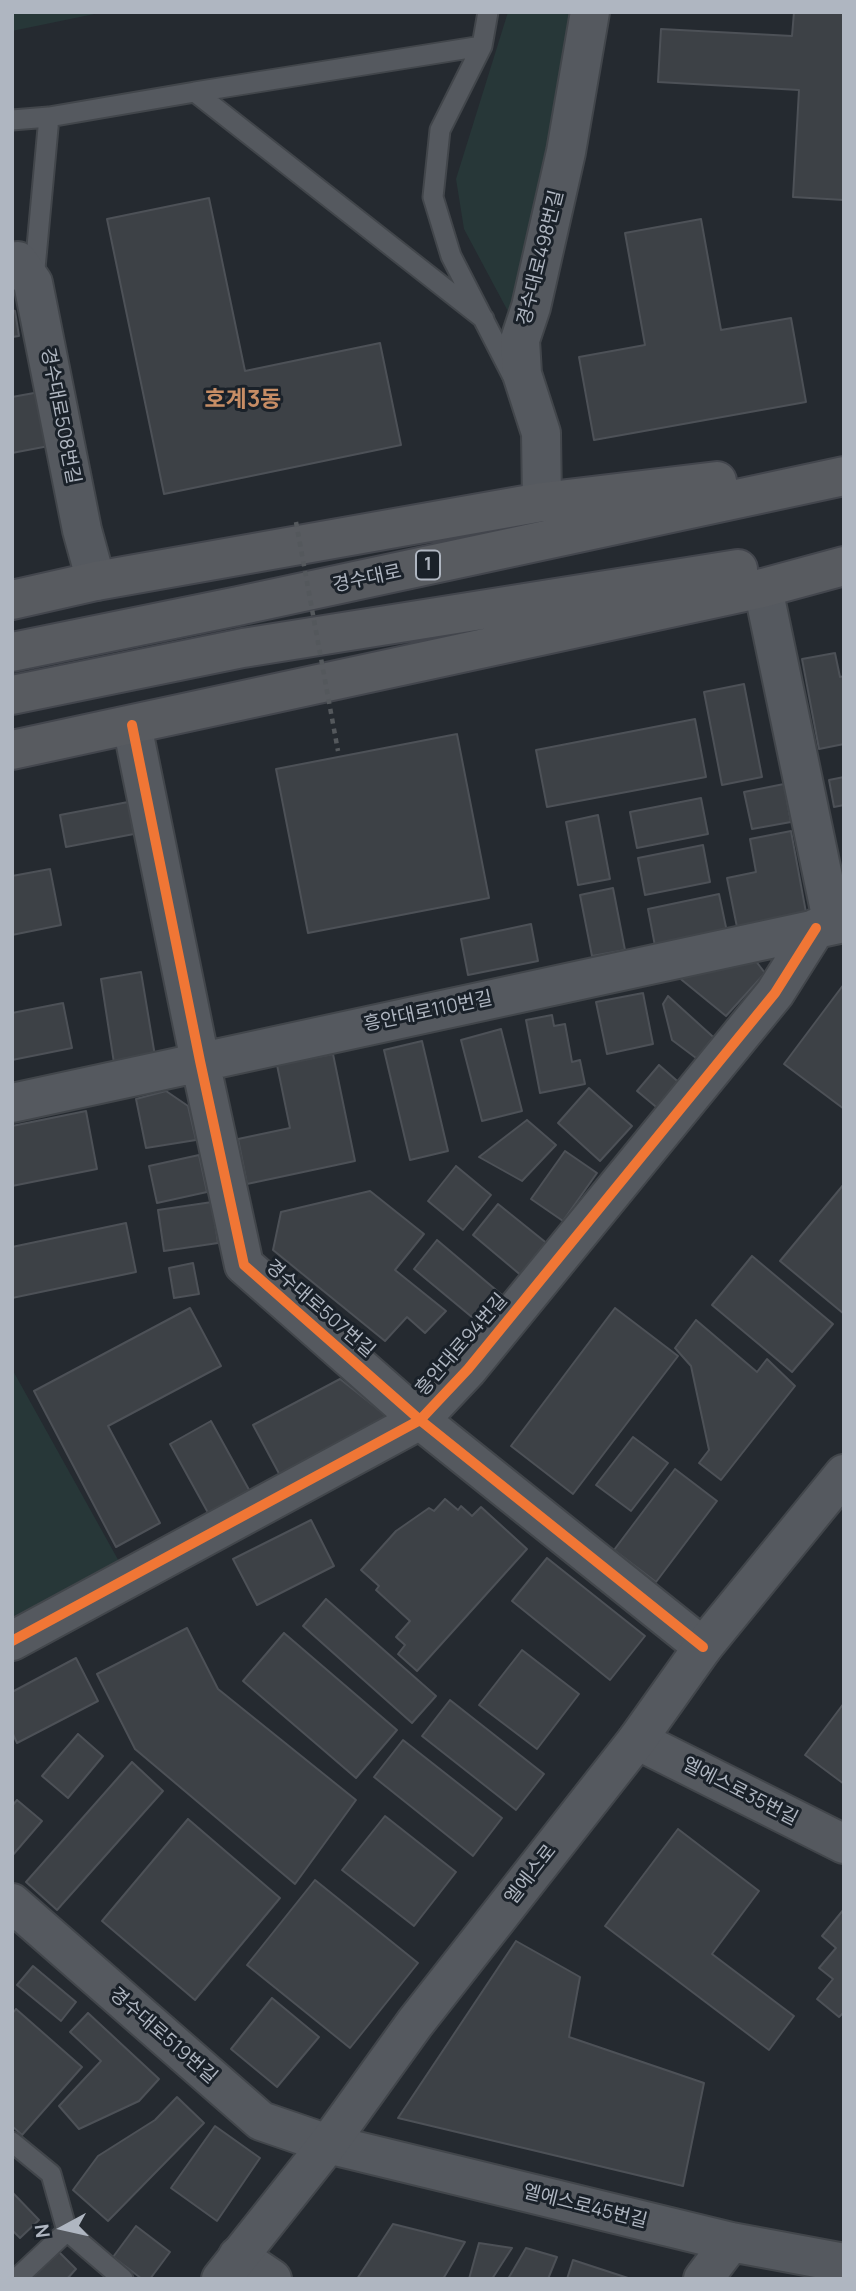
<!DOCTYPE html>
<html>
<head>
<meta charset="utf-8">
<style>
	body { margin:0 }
	#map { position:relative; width:856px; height:2291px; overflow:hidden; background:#252a30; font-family:Manrope,sans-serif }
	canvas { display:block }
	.frame { position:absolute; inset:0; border:14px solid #afb6c1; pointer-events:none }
	.north { position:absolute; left:28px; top:2193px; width:70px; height:70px; -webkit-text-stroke:5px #1a2129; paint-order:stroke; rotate:262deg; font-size:19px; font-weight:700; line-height:28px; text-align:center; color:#afb6c1 }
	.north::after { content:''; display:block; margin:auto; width:24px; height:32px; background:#afb6c1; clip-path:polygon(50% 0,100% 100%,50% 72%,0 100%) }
</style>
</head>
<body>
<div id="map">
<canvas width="856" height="2291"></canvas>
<div class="frame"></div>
<div class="north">N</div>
</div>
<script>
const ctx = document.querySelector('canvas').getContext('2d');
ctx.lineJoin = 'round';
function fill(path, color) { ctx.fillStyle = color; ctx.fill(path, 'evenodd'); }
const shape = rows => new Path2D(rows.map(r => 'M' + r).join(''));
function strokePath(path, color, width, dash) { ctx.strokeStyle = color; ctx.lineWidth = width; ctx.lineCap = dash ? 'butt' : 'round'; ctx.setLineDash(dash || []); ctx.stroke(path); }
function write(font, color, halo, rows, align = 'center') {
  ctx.font = font + ' Manrope,"Noto Sans KR",sans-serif'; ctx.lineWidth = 6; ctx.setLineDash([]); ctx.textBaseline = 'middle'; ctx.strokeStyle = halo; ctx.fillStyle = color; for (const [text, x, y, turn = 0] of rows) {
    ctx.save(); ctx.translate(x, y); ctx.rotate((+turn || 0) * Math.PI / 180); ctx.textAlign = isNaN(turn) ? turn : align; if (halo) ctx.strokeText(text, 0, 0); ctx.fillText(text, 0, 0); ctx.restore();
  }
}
fill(shape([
	[12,12,104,12,12,31],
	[508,12,575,12,547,180,511,317,464,229,456,179],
	[12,1369,121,1565,12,1622]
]), '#273738');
const building = shape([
	[794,12,844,12,844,200,793,197,799,90,658,82,661,29,792,36,794,12],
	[209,198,245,371,380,343,401,445,164,494,107,219,209,198],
	[701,219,721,330,791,318,806,402,594,440,579,357,645,345,625,233,701,219],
	[12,310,15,311,19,336,12,337,12,310],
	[45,391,54,445,12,453,12,397,45,391],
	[835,653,840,677,844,676,844,744,819,749,802,659,835,653],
	[744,684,762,777,722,785,704,692,744,684],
	[695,719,706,777,547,807,536,750,695,719],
	[457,734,489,898,308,933,276,769,457,734],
	[844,777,844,805,834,807,829,780,844,777],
	[784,784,791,822,752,829,744,792,784,784],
	[701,798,708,834,637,848,630,812,701,798],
	[128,802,134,834,66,847,60,815,128,802],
	[598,815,610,879,578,885,566,822,598,815],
	[791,831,807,918,738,932,727,878,756,872,750,839,791,831],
	[703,845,710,882,645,895,638,858,703,845],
	[50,869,61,925,12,935,12,876,50,869],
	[613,888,625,950,592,956,580,895,613,888],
	[719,894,727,932,655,946,648,909,719,894],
	[531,924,538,961,468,975,461,939,531,924],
	[752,956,765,973,726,1016,677,976,752,956],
	[141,972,155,1056,114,1063,101,979,141,972],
	[844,984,844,1109,784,1064,844,984],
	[643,993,653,1044,607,1054,596,1002,643,993],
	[668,996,721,1044,704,1064,672,1040,663,1004,668,996],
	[63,1003,72,1048,12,1060,12,1013,63,1003],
	[552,1015,554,1026,565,1024,572,1062,580,1060,585,1084,540,1093,526,1020,552,1015],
	[501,1029,522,1111,482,1121,461,1040,501,1029],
	[422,1041,448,1151,410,1160,384,1050,422,1041],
	[333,1054,355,1161,247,1184,238,1139,290,1128,277,1065,333,1054],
	[659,1065,683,1086,661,1111,637,1091,659,1065],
	[589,1088,632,1126,600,1161,558,1123,589,1088],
	[166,1091,188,1106,196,1140,146,1148,136,1099,166,1091],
	[86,1111,97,1169,12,1186,12,1126,86,1111],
	[527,1120,556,1145,522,1181,479,1157,527,1120],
	[565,1151,597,1173,563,1221,531,1199,565,1151],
	[199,1155,207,1192,157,1203,149,1166,199,1155],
	[456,1166,491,1195,463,1230,428,1201,456,1166],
	[844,1184,844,1314,780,1261,844,1184],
	[370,1191,424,1234,395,1270,446,1311,425,1333,407,1317,385,1341,273,1250,281,1212,370,1191],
	[212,1202,218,1243,164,1251,158,1210,212,1202],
	[498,1204,549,1245,523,1277,473,1235,498,1204],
	[126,1223,136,1272,12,1298,12,1247,126,1223],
	[437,1240,502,1295,479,1323,414,1269,437,1240],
	[752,1256,833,1324,792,1372,712,1305,752,1256],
	[193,1263,199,1294,174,1298,169,1268,193,1263],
	[190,1308,221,1366,108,1426,160,1523,116,1547,34,1391,190,1308],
	[615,1308,678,1356,573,1494,511,1446,615,1308],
	[696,1320,757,1372,767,1359,795,1386,721,1480,699,1463,709,1450,691,1366,675,1348,696,1320],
	[340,1379,388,1417,283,1481,253,1425,340,1379],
	[211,1421,253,1497,212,1520,170,1444,211,1421],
	[633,1437,668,1463,631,1511,596,1485,633,1437],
	[675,1469,717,1501,656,1582,614,1550,675,1469],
	[445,1499,458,1510,461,1506,472,1516,481,1507,527,1549,417,1671,398,1654,405,1645,396,1637,410,1621,376,1590,379,1586,361,1570,396,1531,429,1508,434,1511,445,1499],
	[311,1520,334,1566,257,1605,233,1559,311,1520],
	[547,1558,645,1636,610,1680,512,1601,547,1558],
	[326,1599,436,1696,412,1723,303,1626,326,1599],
	[187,1628,218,1689,356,1800,295,1884,135,1749,97,1674,187,1628],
	[284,1633,397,1730,356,1778,243,1681,284,1633],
	[522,1650,579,1694,537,1749,479,1705,522,1650],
	[76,1658,98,1701,17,1743,12,1732,12,1692,76,1658],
	[450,1700,544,1774,516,1810,422,1736,450,1700],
	[844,1703,844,1784,805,1755,844,1703],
	[78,1734,103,1756,68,1798,42,1776,78,1734],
	[403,1740,502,1818,473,1856,374,1777,403,1740],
	[132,1762,163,1791,57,1910,26,1882,132,1762],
	[17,1800,42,1821,12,1856,12,1806,17,1800],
	[385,1816,456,1872,414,1926,342,1870,385,1816],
	[188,1819,280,1898,195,2000,102,1921,188,1819],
	[678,1829,759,1891,712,1954,794,2016,769,2050,605,1926,678,1829],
	[315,1880,418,1963,350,2048,247,1965,315,1880],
	[844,1909,844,2012,839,2017,817,1999,833,1979,819,1968,836,1948,822,1936,844,1909],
	[516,1941,580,1977,569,2037,704,2083,683,2186,398,2118,516,1941],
	[33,1966,76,2002,61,2021,17,1985,33,1966],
	[272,1998,319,2037,277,2087,231,2049,272,1998],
	[16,2009,82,2067,22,2135,12,2126,12,2014,16,2009],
	[88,2013,159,2079,139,2101,79,2129,59,2106,101,2061,70,2032,88,2013],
	[177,2097,204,2123,108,2221,73,2190,98,2156,155,2120,177,2097],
	[215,2126,260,2158,217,2221,171,2188,215,2126],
	[12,2192,39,2220,20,2238,12,2230,12,2192],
	[393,2224,465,2242,443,2279,357,2279,393,2224],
	[136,2226,170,2252,150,2279,142,2279,113,2257,136,2226],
	[479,2243,512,2248,492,2279,469,2279,479,2243],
	[54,2247,76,2269,67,2279,24,2279,54,2247],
	[526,2248,557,2257,548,2279,508,2279,526,2248],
	[573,2260,631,2279,567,2279,573,2260]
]);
fill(building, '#3d4146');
strokePath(building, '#4d5157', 2);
const service = shape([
	[488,12,482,46,440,130,433,197,451,256,512,375],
	[195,92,482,46],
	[12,120,49,117,195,92,484,319],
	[34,279,49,117],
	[12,2142,51,2174,67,2231,123,2279],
	[16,2279,67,2231]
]);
const minor = shape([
	[12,262,18,261,33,283,82,530,96,581],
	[542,502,541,433,522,374,520,340,531,307,566,152,590,12],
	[763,588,833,925],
	[132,725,200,1061,244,1265,420,1420,703,1647],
	[12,1103,844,923],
	[12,1641,420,1420,468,1369,775,993,816,928],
	[637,1740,844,1844],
	[12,1903,261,2121,328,2144,731,2242,844,2263],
	[238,2256,272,2279],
	[703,2279,731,2242]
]);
const tertiary = shape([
	[221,2279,328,2144,415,2023,637,1740,703,1647,844,1474]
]);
const primary = shape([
	[12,600,96,581,542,502,717,481],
	[12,652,238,606,844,476],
	[12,695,243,648,738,569],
	[12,750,763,588,844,566]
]);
strokePath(service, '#42464b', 23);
strokePath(minor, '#42464b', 42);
strokePath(tertiary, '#42464b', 42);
strokePath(primary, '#43464d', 42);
strokePath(service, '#55595f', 19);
strokePath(minor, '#55595f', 38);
strokePath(tertiary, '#55595f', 38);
strokePath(primary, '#585b60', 38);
strokePath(shape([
	[296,522,338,751]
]), '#54585c', 4.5, [5, 5]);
strokePath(shape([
	[132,725,200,1061,244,1265,420,1420,703,1647],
	[12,1641,420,1420,468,1369,775,993,816,928]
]), '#f07635', 10);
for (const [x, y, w] of [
	[428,565,24]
]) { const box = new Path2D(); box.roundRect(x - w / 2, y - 14.5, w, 29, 5); ctx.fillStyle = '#1a2129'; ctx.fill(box); strokePath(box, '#afb6c1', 2); }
write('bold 18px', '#afb6c1', null, [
	["1",428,565]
]);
write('19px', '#afb6c1', '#1a2129', [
	["경수대로498번길",541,258,-76],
	["경수대로508번길",60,416,79],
	["경수대로",367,579,-12],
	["흥안대로110번길",428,1012,-12],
	["경수대로507번길",320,1309,41],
	["흥안대로94번길",462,1345,-49],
	["엘에스로35번길",740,1792,27],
	["엘에스로",531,1875,-52],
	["경수대로519번길",163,2036,41],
	["엘에스로45번길",585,2207,14]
]);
write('bold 23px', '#c78d65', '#1a2129', [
	["호계3동",243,401]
]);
</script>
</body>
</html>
